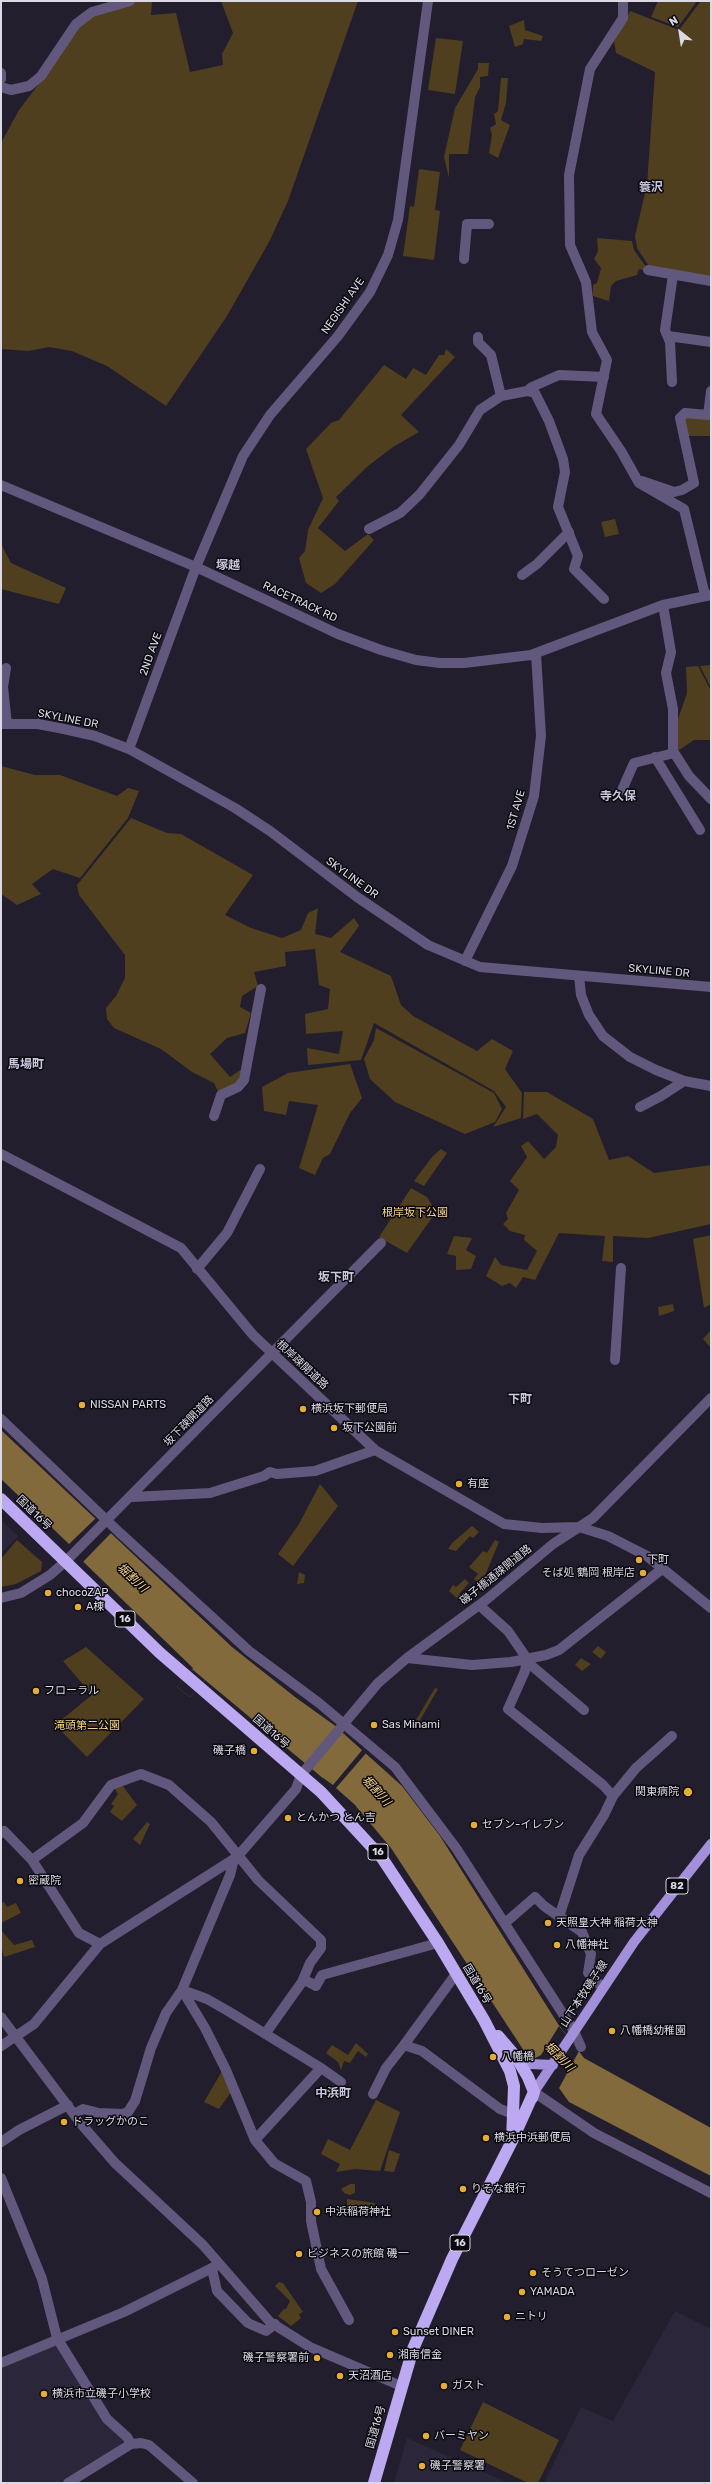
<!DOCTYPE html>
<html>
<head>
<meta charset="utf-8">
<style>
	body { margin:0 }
	#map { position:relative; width:712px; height:2484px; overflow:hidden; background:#221e2d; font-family:Rubik,sans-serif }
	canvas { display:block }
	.frame { position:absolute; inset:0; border:2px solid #dbd9e3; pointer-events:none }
	.north { position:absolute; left:660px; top:12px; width:40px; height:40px; -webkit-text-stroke:3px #0b0910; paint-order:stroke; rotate:330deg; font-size:11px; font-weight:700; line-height:16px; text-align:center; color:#dbd9e3 }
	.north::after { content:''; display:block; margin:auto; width:14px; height:18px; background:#dbd9e3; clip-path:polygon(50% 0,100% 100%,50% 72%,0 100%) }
</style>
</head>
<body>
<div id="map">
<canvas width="712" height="2484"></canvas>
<div class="frame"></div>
<div class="north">N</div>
</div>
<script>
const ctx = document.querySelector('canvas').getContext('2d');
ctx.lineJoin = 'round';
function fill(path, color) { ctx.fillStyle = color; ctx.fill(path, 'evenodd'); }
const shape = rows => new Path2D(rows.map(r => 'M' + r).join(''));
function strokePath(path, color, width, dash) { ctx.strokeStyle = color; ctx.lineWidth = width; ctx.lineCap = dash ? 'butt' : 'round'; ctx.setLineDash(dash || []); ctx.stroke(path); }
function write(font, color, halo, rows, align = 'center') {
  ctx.font = font + ' Rubik,"Noto Sans JP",sans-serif'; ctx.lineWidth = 3; ctx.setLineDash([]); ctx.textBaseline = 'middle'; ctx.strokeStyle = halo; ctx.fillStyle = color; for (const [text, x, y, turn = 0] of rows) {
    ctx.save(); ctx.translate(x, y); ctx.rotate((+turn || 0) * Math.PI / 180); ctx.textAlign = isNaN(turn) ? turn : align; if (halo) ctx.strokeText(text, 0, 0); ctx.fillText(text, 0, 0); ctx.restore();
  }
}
fill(shape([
	[1,1520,18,1536,1,1554],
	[675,2311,711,2329,711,2483,544,2483,581,2407,613,2421],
	[54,2344,58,2345,123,2438,123,2444,58,2483,1,2483,1,2368],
	[407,2438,504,2481,503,2483,394,2483]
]), '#2b263a');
fill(shape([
	[138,1,152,1,151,15,176,13,190,72,223,65,222,54,233,33,221,1,358,1,288,201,269,242,227,316,166,406,107,366,72,351,49,347,28,351,1,349,1,143,19,110,44,77,78,26,91,16],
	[658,1,697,1,678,27,651,17],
	[701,1,711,1,711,277,649,266,637,248,635,236,647,185,655,72,616,53,614,41,630,11,679,30],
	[524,20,525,30,543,36,541,41,524,39,523,44,515,47,509,26],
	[436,38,463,41,455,94,428,90],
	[478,63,489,63,488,76,480,77,480,87,475,97,468,154,449,154,449,178,444,157,455,108,478,69],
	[501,78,508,78,506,103,501,120,510,125,498,158,489,153,492,135,490,128,496,124,494,114,498,111],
	[419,169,440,172,435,210,440,211,434,260,403,256,410,206,414,207],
	[597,238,632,241,634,250,646,267,644,270,639,269,637,275,616,281,611,286,609,301,593,296,593,285,597,283,601,268,594,259,598,251],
	[446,349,455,357,401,415,419,432,393,447,368,466,336,497,339,501,318,528,345,551,368,534,374,540,335,584,321,593,306,583,299,558,305,551,308,530,323,498,306,449,331,423,339,420,384,365,406,379,413,368,426,375,439,355,444,355],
	[687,416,711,419,711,436,688,436,683,419],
	[615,519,619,534,605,537,601,522],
	[1,544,11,563,66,588,59,604,1,589],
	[711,665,711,688,700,666],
	[698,666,711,691,711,740,694,740,676,752,678,719,687,693,686,667],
	[1,766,35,775,60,775,117,796,128,788,139,791,128,818,80,878,53,869,32,884,41,894,17,905,1,894],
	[131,818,167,833,181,834,253,875,225,915,251,928,282,938,301,930,308,913,318,908,315,934,331,938,354,918,359,926,340,952,391,976,401,1005,413,1016,477,1051,492,1039,513,1051,505,1069,522,1093,521,1118,493,1127,506,1107,494,1091,374,1023,361,1060,308,1065,307,1048,339,1054,343,1031,306,1034,305,1014,328,1009,330,989,319,985,315,949,285,952,286,966,254,972,258,986,242,996,240,1007,251,1013,245,1033,227,1038,210,1054,230,1077,242,1069,238,1083,219,1094,214,1083,192,1072,161,1049,114,1028,107,1019,106,1008,116,996,125,978,125,955,79,895,77,885],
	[376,1028,494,1093,502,1109,495,1122,465,1134,395,1102,370,1079,364,1059,374,1040],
	[350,1064,362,1098,350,1113,330,1154,323,1158,315,1175,299,1168,318,1105,289,1101,286,1115,264,1111,262,1087,288,1073],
	[524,1092,547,1092,593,1119,609,1160,628,1156,654,1173,711,1165,711,1224,648,1238,613,1236,613,1262,602,1261,605,1236,559,1233,535,1280,523,1277,516,1288,510,1283,502,1286,486,1276,495,1257,501,1265,527,1270,537,1251,524,1240,525,1235,510,1231,503,1224,508,1219,506,1213,519,1190,510,1181,527,1157,521,1146,528,1141,544,1159,556,1147,558,1135,537,1114,523,1119],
	[441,1149,447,1153,424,1186,414,1181,432,1157],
	[411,1188,427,1197,436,1212,407,1253,379,1237],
	[711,1235,711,1304,704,1308,693,1239],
	[454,1236,472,1238,466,1250,476,1256,471,1269,456,1270,456,1256,447,1254],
	[673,1304,674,1311,659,1316,658,1307],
	[711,1330,711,1348,703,1339],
	[320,1484,338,1506,293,1566,278,1554,299,1524],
	[472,1526,479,1532,473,1538,470,1536,456,1551,448,1549,452,1543],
	[17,1540,42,1562,41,1571,16,1584,1,1587,1,1559],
	[495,1540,499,1542,481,1585,474,1579,478,1574,469,1567,483,1551,487,1553],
	[299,1572,305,1575,304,1583,297,1584],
	[465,1579,469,1583,459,1594,466,1602,464,1605,449,1591,453,1585,456,1587],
	[598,1646,606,1652,601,1659,592,1652],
	[86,1647,144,1699,87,1757,55,1725,92,1695,63,1661],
	[581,1658,591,1664,582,1671,575,1665],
	[435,1688,438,1689,419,1722,416,1720],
	[122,1785,137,1805,122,1821,110,1812,114,1806,111,1804,118,1794,114,1788],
	[147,1822,150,1824,140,1845,133,1839],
	[4,1902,7,1907,16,1903,21,1913,1,1923,1,1903],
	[1,1930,14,1945,32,1940,35,1947,4,1957,1,1946],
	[356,2043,368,2054,366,2057,358,2051,350,2063,344,2061,341,2070,338,2062,326,2053,332,2045,348,2055],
	[222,2071,231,2092,219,2109,204,2102],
	[376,2100,400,2112,380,2171,355,2169,336,2172,340,2164,321,2154,328,2139,350,2150],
	[389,2150,400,2154,394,2172,384,2171],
	[350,2184,355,2184,355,2193,350,2195,344,2193,341,2189],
	[347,2199,375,2203,373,2211,347,2206],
	[279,2282,283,2283,303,2312,299,2314,301,2318,291,2326,278,2316,284,2309,286,2309,290,2301,275,2286],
	[483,2402,559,2440,538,2483,528,2483,460,2450]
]), '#4f3f1e');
fill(shape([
	[1,1430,232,1647,295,1697,334,1725,402,1786,440,1836,558,2024,584,2058,711,2128,711,2176,569,2102,559,2088,528,2057,391,1848,354,1804,205,1680,190,1697,177,1687,193,1668,1,1482]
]), '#836a3c');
fill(shape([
	[1,1479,69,1544,96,1518,112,1532,82,1563,1,1484],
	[192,1669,205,1680,190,1697,177,1687],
	[353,1739,368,1751,336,1788,356,1806,355,1808,322,1779,323,1778,333,1785,363,1749],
	[559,2026,579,2051,558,2090,525,2056,535,2058,541,2055]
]), '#221e2d');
strokePath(shape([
	[623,1,623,18,590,69,569,175,570,245,586,282,592,332,607,360,596,414,621,451,639,483,684,509,705,595],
	[1,73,1,79],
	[1,87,11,90,29,86,41,76,76,24,92,12,130,1],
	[464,259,467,224,489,224],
	[648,270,711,281],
	[668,336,711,342],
	[478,337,478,342,491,355,501,396],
	[672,382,670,342,665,330,673,275],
	[527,391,532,387,559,375,604,377],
	[642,481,674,492,682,490,694,483,680,418,685,413,708,415,711,391],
	[1,485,196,567,338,634,381,650,416,660,440,663,464,663,531,655,663,605,711,595],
	[369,529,400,513,420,494,459,445,480,410,501,396,527,391,535,393,549,421,563,459,565,472,558,507,578,556,574,569,604,599],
	[522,575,537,564,569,532],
	[663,605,671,652,666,673,673,709,673,751,689,776,711,799],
	[6,668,3,687,7,724],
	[1,724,38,724,64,729,95,736,129,749,235,808,270,831,357,897,428,945,480,967,711,987],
	[129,749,196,567,243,456,270,415,338,336,370,292,388,255,398,220,428,1],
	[655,757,700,830],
	[622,790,634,763,674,753],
	[465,961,512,866,534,796,541,736,536,654],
	[579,976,581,995,589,1015,603,1036,630,1057,656,1070,684,1081,711,1086],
	[640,1107,661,1096,684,1081],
	[214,1116,221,1095,238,1087,244,1080,261,989],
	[1,1154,181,1248,253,1335,375,1450,504,1524,542,1528,579,1527,608,1536,647,1556,711,1608],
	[197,1269,227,1233,260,1169],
	[615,1360,621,1268],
	[1,1419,120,1533,249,1651,319,1703,395,1767,456,1848,574,2031,581,2047],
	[132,1497,210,1493,264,1476,270,1472,277,1474,315,1471,375,1450],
	[1,1598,21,1593,50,1575,66,1561,381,1243],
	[479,1605,508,1631,532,1666,584,1710],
	[407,1658,472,1665,511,1662,546,1655,559,1650,662,1569],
	[527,1658,525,1671,508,1709,603,1785,613,1796],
	[1,1833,4,1831,32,1860,79,1933,100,1944],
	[32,1860,83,1823,111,1785,141,1774,169,1785,211,1822,258,1880,321,1940,321,1948,310,1963,302,1982,265,2034],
	[559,1917,579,1855,604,1815,613,1796,636,1768,672,1736],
	[505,1923,535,1897,544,1906,582,1932,591,1954,588,1973,603,1988],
	[303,1979,316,1986,322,1975,438,1943],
	[182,1990,205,2028,226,2070,255,2140],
	[182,1990,207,1999,228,2011,321,2068],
	[1,2017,82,2125,115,2163,203,2245,270,2322,310,2347,401,2386],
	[404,2045,456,1974],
	[1,2046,34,2024,100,1944,237,1857,296,1789,301,1775,378,1683,407,1658,486,1600,553,1544,593,1518,711,1398],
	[341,2082,321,2068,255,2140,274,2163,306,2181,311,2202,311,2221,321,2269,349,2320],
	[534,2092,594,2133,711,2193],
	[373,2094,386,2068,404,2045,422,2051,500,2109,519,2116],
	[74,2114,83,2109,99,2113,123,2114,128,2112,135,2101,151,2048,166,2013,182,1990,230,1875,234,1859],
	[1,2142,19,2130,68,2105],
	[1,2178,42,2279,57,2338,107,2419,127,2437,131,2444],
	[212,2269,217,2291,248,2323,266,2331,275,2324],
	[1,2363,124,2312,218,2265],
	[68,2483,131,2444,141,2443,149,2445,193,2483]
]), '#62587d', 10);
strokePath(shape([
	[516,2057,530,2064,553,2065],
	[534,2092,634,1942,711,1844]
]), '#a48fdb', 10);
strokePath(shape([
	[1,1499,160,1653,321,1792,382,1858,438,1943,484,2020,510,2071,514,2086,512,2141],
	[498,2036,516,2057,528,2077,534,2092,532,2098],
	[374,2483,413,2349,452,2259,512,2141,534,2092]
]), '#bca9f2', 12);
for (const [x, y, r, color] of [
	[82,1405,4,"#e4ad35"],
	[303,1409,4,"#e4ad35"],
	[334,1428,4,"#e4ad35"],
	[459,1484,4,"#e4ad35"],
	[639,1560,4,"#e4ad35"],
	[643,1573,4,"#e4ad35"],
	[48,1593,4,"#e4ad35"],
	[78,1607,4,"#e4ad35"],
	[36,1691,4,"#e4ad35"],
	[374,1725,4,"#e4ad35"],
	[254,1751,4,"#e4ad35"],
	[688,1792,5,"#e4ad35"],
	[288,1818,4,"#e4ad35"],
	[474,1825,4,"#e4ad35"],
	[20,1881,4,"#e4ad35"],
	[548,1923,4,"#e4ad35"],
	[557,1945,4,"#e4ad35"],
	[612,2031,4,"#e4ad35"],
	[493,2057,4,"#e4ad35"],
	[64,2122,4,"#e4ad35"],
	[486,2138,4,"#e4ad35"],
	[463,2189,4,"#e4ad35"],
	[317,2212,4,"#e4ad35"],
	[299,2254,4,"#e4ad35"],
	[533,2273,4,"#e4ad35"],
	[522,2292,4,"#e4ad35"],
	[507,2317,4,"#e4ad35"],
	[395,2332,4,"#e4ad35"],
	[390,2355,4,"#e4ad35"],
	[317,2358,4,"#e4ad35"],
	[340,2376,4,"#e4ad35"],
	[444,2386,4,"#e4ad35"],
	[44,2394,4,"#e4ad35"],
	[426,2436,4,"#e4ad35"],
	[422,2466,4,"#e4ad35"]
]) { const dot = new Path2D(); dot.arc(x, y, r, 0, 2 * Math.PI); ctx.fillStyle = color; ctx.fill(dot); strokePath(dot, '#0b0910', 1.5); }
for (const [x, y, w] of [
	[125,1619,20],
	[378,1852,20],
	[677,1886,22],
	[460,2243,20]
]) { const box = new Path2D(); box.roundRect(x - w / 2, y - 8, w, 16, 3); ctx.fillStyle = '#0b0910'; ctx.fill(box); strokePath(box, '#dbd9e3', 1); }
write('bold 10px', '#dbd9e3', null, [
	["16",125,1619],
	["16",378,1852],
	["82",677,1886],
	["16",460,2243]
]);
write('11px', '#dbd9e3', '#0b0910', [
	["NEGISHI AVE",343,306,-55],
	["RACETRACK RD",300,602,25],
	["2ND AVE",151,654,-70],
	["SKYLINE DR",68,719,11],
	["1ST AVE",516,810,-74],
	["SKYLINE DR",352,878,36],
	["SKYLINE DR",659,971,5],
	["根岸疎開道路",302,1365,43],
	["坂下疎開道路",189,1421,-46],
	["国道16号",34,1513,44],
	["磯子橋通疎開道路",496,1575,-39],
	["国道16号",271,1732,41],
	["国道16号",477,1984,59],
	["山下本牧磯子線",584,1994,-57],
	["国道16号",376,2427,-74]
]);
write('11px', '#fbd48b', '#0b0910', [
	["根岸坂下公園",415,1213],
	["滝頭第二公園",87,1726]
]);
write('11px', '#dbd9e3', '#0b0910', [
	["NISSAN PARTS",90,1405],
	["横浜坂下郵便局",311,1409],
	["坂下公園前",342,1428],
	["有座",467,1484],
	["下町",647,1560],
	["そば処 鶴岡 根岸店",635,1573,"right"],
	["chocoZAP",56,1593],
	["A棟",86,1607],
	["フローラル",44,1691],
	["Sas Minami",382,1725],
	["磯子橋",246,1751,"right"],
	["関東病院",679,1792,"right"],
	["とんかつ とん吉",296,1818],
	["セブン-イレブン",482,1825],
	["密蔵院",28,1881],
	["天照皇大神 稲荷大神",556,1923],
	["八幡神社",565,1945],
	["八幡橋幼稚園",620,2031],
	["八幡橋",501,2057],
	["ドラッグかのこ",72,2122],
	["横浜中浜郵便局",494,2138],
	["りそな銀行",471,2189],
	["中浜稲荷神社",325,2212],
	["ビジネスの旅館 磯一",307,2254],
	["そうてつローゼン",541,2273],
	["YAMADA",530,2292],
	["ニトリ",515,2317],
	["Sunset DINER",403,2332],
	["湘南信金",398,2355],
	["磯子警察署前",309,2358,"right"],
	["天沼酒店",348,2376],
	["ガスト",452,2386],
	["横浜市立磯子小学校",52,2394],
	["バーミヤン",434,2436],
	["磯子警察署",430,2466]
], 'left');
write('bold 12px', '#cac6db', '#0b0910', [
	["簑沢",651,188],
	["塚越",228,566],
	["寺久保",618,797],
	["馬場町",26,1065],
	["坂下町",336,1278],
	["下町",520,1400],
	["中浜町",333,2094]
]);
write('italic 12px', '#f8d188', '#0b0910', [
	["堀割川",132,1578,43],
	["堀割川",376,1791,48],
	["堀割川",559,2057,45]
]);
</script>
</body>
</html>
